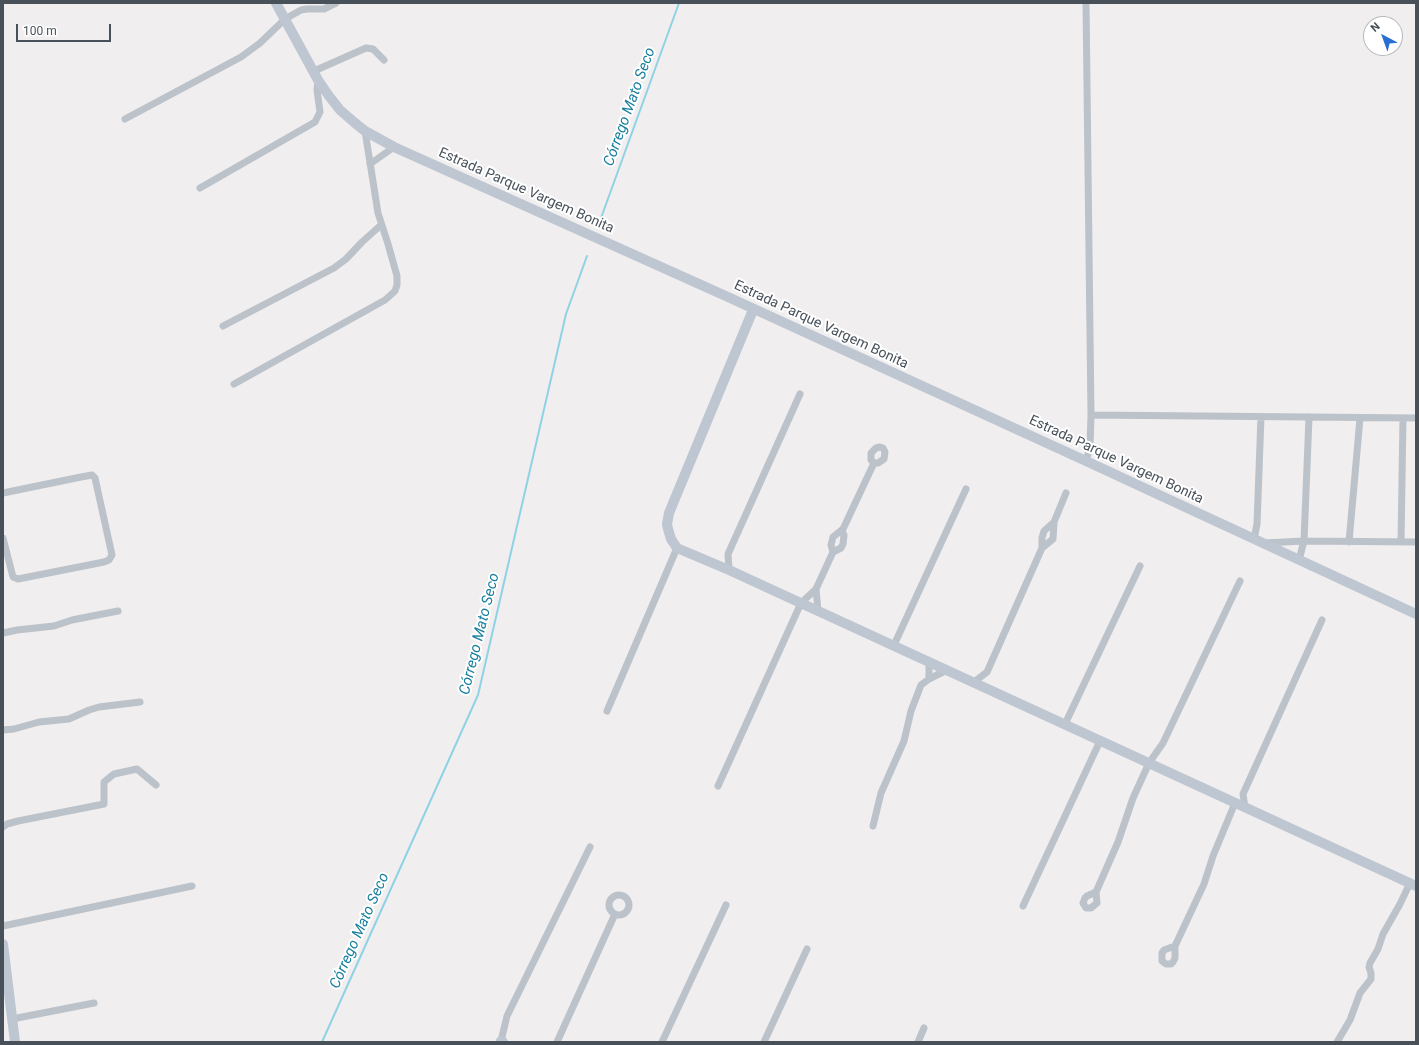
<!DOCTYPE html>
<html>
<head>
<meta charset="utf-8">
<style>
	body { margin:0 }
	#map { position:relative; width:1419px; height:1045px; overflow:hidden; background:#f0eeee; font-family:Roboto,sans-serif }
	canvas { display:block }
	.frame { position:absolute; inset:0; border:4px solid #48515a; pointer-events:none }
	.north { position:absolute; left:1363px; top:16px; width:40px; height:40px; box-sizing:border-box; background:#fff; border:1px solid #b6b9bd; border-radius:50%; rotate:319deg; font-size:11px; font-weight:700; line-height:16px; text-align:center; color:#48515a }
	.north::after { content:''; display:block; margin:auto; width:14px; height:18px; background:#276fd2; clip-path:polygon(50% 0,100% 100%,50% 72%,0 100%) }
	.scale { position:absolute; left:16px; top:24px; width:95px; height:18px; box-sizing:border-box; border:2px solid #48515a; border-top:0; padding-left:5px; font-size:12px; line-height:14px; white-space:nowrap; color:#48515a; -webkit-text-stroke:3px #fff; paint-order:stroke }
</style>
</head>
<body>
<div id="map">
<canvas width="1419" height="1045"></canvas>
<div class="frame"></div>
<div class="north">N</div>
<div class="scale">100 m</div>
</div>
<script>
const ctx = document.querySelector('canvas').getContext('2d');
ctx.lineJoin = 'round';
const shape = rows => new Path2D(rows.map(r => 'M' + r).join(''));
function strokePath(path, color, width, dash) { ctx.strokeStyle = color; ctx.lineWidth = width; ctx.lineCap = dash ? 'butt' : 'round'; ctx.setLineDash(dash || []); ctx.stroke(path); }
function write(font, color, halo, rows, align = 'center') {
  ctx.font = font + ' Roboto,sans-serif'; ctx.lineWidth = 4; ctx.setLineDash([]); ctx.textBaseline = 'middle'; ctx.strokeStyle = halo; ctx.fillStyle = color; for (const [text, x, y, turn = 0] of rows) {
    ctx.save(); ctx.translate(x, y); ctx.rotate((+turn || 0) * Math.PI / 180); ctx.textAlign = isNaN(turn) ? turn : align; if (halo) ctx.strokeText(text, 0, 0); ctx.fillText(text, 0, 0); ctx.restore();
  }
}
strokePath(shape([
	[601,218,679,3],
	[322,1042,478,695,566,314,587,256]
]), '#90d2e5', 2);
strokePath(shape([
	[1086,3,1091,415,1090,447,1086,461],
	[314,71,366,48,373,49,384,60],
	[125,119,241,57,260,43,285,19,301,10,307,9,324,9,336,3],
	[370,164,394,147],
	[200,188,315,122,320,112,317,90,318,80],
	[223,326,334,268,346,259,362,242,381,225],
	[234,384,385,300,395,291,397,285,397,276,388,244,378,213,365,131],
	[1091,415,1416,418],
	[880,447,883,448,885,452,884,459,878,463,874,463,871,460,871,453,876,448,880,447],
	[3,493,81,477,92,475,95,478,112,555,109,560,104,562,18,579,13,577,3,538],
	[1254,539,1257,524,1261,417],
	[1349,542,1360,418],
	[1401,542,1403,418],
	[1264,543,1304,541,1416,542],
	[1042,548,1042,538,1044,531,1054,522],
	[833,552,831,545,833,537,843,529,874,463],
	[1299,560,1304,541,1309,417],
	[729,570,728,554,800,394],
	[816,589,818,611],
	[3,633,17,630,54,626,72,620,118,611],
	[894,645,966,489],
	[929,679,929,662],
	[974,682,987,672,1042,548,1053,539,1054,522,1066,493],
	[607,711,677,548],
	[1065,724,1140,566],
	[3,730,14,729,39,722,69,719,89,710,99,707,140,702],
	[718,786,801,603,816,589,833,552,841,548,843,544,844,535,842,531],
	[1245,808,1243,794,1322,620],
	[873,826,881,793,904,741,911,711,921,685,929,679,947,670],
	[3,827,7,824,18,821,104,804,104,782,114,774,137,769,156,785],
	[1096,892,1097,903,1091,908,1086,908,1083,903,1085,898,1087,896,1096,892,1118,842,1133,798,1149,763,1163,743,1240,581],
	'609 905a10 10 0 1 1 20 0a10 10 0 1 1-20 0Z',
	[1023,906,1100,741],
	[3,926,192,886],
	[1175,946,1175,958,1173,962,1171,964,1166,964,1162,961,1162,953,1164,950,1175,946,1204,884,1213,856,1235,803],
	[12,1019,94,1003],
	[501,1041,507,1016,590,847],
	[557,1042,615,914],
	[662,1042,726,905],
	[764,1042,807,949],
	[918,1042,924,1028],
	[1337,1042,1350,1020,1360,993,1371,979,1371,973,1369,967,1370,963,1378,949,1383,934,1400,904,1410,883]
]), '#bbc2ca', 7);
strokePath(shape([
	[276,3,318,80,329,96,340,110,355,123,365,131,394,147,728,297,1086,461,1416,614],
	[753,310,669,513,667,524,668,529,671,539,677,548,729,570,1416,886],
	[3,944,15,1042],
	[501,1041,503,1042]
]), '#bdc6d1', 10);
write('14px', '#48515a', '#fff', [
	["Estrada Parque Vargem Bonita",526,191,24],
	["Estrada Parque Vargem Bonita",821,325,25],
	["Estrada Parque Vargem Bonita",1116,460,25]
]);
write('italic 15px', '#177f9e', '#fff', [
	["Córrego Mato Seco",630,107,-70],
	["Córrego Mato Seco",480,634,-76],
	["Córrego Mato Seco",360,931,-66]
]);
</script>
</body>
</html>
